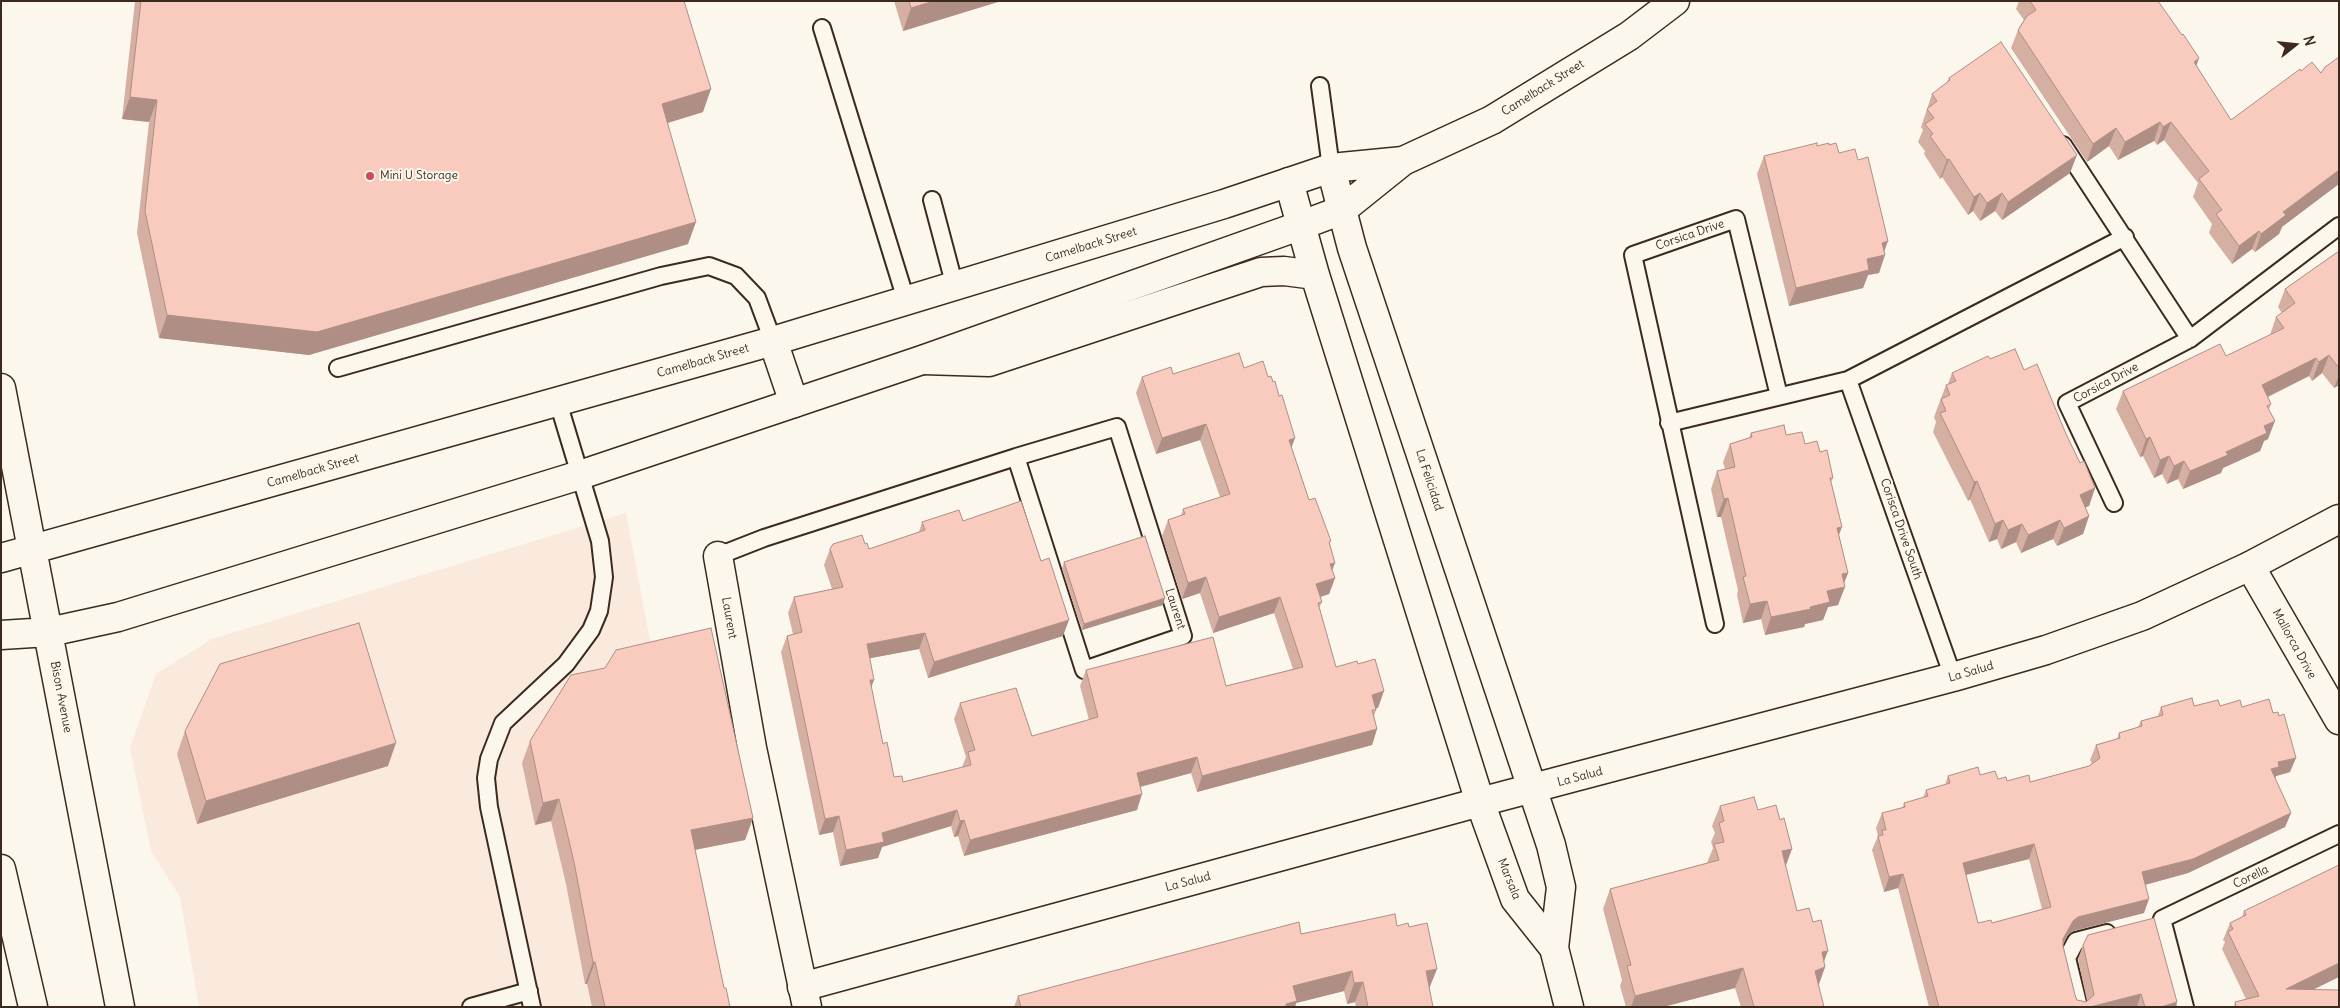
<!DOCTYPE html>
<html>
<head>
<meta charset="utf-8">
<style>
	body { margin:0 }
	#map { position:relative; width:2340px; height:1008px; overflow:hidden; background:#fbf7ec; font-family:Delius,sans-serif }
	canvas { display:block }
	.frame { position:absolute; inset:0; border:2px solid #3b2a1e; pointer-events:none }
	.north { position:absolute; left:2270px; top:20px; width:50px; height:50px; -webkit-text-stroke:4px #fbf7ec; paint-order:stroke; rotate:74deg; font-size:14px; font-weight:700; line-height:20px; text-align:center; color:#3b2a1e }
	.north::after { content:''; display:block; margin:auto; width:18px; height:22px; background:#3b2a1e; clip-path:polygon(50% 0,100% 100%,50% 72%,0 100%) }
</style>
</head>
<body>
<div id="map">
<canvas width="2340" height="1008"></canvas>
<div class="frame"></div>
<div class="north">N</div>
</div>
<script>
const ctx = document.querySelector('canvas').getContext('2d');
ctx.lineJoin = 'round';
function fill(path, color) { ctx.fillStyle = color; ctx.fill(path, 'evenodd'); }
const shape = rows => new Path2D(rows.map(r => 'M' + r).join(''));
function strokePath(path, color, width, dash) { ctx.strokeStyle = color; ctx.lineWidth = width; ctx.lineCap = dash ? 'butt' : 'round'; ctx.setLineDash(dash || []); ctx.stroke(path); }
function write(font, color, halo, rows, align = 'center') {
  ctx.font = font + ' Delius,sans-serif'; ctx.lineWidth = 4; ctx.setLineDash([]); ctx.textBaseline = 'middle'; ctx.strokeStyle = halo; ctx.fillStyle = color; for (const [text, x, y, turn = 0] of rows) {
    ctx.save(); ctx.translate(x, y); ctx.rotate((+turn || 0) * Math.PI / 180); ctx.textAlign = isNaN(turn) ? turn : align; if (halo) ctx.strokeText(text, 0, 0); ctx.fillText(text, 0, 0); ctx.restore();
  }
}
fill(shape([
	[626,513,719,1007,199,1007,180,897,151,851,130,748,156,674,212,639]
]), '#faeade');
const lane = shape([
	[822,28,906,300],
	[1320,86,1331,168],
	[2063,145,2190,339],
	[932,200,955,287],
	[338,368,661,276,709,266,736,276,757,298,773,341],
	[1848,380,1953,677],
	[1669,423,1848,380,2125,237],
	[2114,503,2067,403,2190,339,2339,226],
	[718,556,764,538,1016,457,1117,427,1183,636,1084,670,1016,457],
	[1715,624,1633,255,1736,219,1779,396],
	[471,1007,529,991],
	[532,1007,489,807,486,778,489,759,503,723,566,664,591,630,599,611,604,577,600,541,558,402],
	[2079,1007,2067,958,2076,941,2107,933],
	[2185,1007,2162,919,2339,834]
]);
const street = shape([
	[1331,168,1352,248,1551,845,1561,887,1554,948,1569,1007],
	[1289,182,1315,275,1480,802,1515,899,1554,948],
	[773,341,794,403],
	[923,360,989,362,1261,272,1284,271,1315,275],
	[718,556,752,748,807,1007],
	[2250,566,2339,720]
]);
const secondary = shape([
	[1,388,120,1007],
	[1,558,773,341,1224,204,1331,168,1403,161],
	[1,635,49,632,118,617,580,475,922,360,1302,225,1342,210,1403,161,1492,120,1629,36,1675,1],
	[1,869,33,1007],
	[802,987,1480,802,1953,677,2046,650,2142,616,2250,566,2339,519]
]);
strokePath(lane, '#3b2a1e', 20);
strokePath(street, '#3b2a1e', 31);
strokePath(secondary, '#3b2a1e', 31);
strokePath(lane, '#fbf7ec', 16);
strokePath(street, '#fbf7ec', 28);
strokePath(secondary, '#fbf7ec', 28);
fill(shape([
	[135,1,684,1,703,112,668,123,688,244,309,355,159,338,137,233,149,122,122,119],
	[894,1,1001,1,903,31],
	[2019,1,2158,1,2197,66,2282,227,2279,234,2255,252,2252,249,2232,264,2209,233,2212,224,2193,197,2198,183,2164,140,2157,145,2154,141,2118,160,2109,146,2087,162,2011,48,2018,30,2024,20,2016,9],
	[1949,78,2070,173,2002,220,1995,211,1980,221,1973,211,1968,215,1942,177,1940,179,1924,154,1925,151,1918,142,1923,130,1921,127,1932,94,1947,82],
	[1829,145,1839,153,1884,252,1879,273,1868,275,1863,288,1789,306,1757,174,1764,156,1817,146],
	[2339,251,2339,385,2334,388,2322,373,2312,381,2309,376,2268,397,2271,404,2269,409,2268,439,2264,441,2260,451,2223,468,2221,473,2183,489,2178,479,2167,484,2162,474,2154,478,2143,456,2140,457,2116,409,2123,391,2226,356,2270,335,2276,317,2282,313,2278,307,2285,289],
	[1990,359,2024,370,2066,434,2080,463,2095,488,2089,506,2085,507,2089,516,2083,534,2057,546,2053,539,2021,553,2016,542,2001,549,1997,539,1989,542,1970,499,1968,501,1933,432,1936,422,1934,417,1946,385,1948,384,1952,373],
	[1244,368,1291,448,1309,500,1330,545,1332,570,1335,578,1329,594,1320,597,1322,602,1319,608,1336,667,1378,708,1375,708,1376,710,1374,716,1377,729,1372,745,1197,792,1191,773,1141,787,1137,810,964,856,958,836,954,837,951,826,882,847,878,858,840,866,833,832,819,835,781,652,787,636,793,634,788,613,794,597,832,589,824,565,830,549,865,544,869,549,919,532,922,522,963,521,1063,636,928,678,919,649,870,658,871,688,883,744,894,777,903,782,962,767,966,757,954,719,960,703,1032,736,1089,720,1080,686,1086,670,1226,686,1293,669,1274,613,1213,633,1200,593,1182,599,1162,536,1168,520,1181,516,1183,509,1220,497,1200,440,1156,454,1136,393,1142,377],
	[1751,433,1786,435,1805,444,1820,452,1833,478,1831,482,1839,535,1848,573,1844,583,1838,605,1828,607,1823,620,1805,624,1804,627,1765,635,1761,619,1743,623,1737,595,1738,590,1721,517,1717,517,1711,489,1717,471,1725,469,1723,462,1730,444,1749,438],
	[1064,562,1163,605,1082,630,1062,569],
	[2220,706,2242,707,2290,772,2276,776,2275,779,2291,813,2285,827,2188,873,2145,885,2144,913,2073,931,2067,936,2063,945,2075,995,2077,1000,2086,1002,2087,1001,2078,959,2083,945,2176,1007,1929,1007,1898,888,1884,892,1872,850,1878,836,1876,828,1882,813,1903,807,1904,803,1923,798,1926,790,1945,785,1948,776,1980,775,2007,781,2030,782,2089,766,2092,764,2090,760,2096,745,2117,739,2119,733,2138,727,2141,721,2158,716,2161,707],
	[2029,859,2042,909,1992,923,1978,923,1966,875],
	[185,731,388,766,197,824,177,754],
	[530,741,753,818,745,840,695,850,724,988,730,1007,592,1007,587,984,585,984,566,884,551,821,535,825,522,763],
	[1720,806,1758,810,1785,866,1797,911,1824,961,1825,967,1818,986,1824,1007,1741,1007,1735,988,1663,1007,1626,1007,1620,986,1622,980,1603,909,1610,889,1707,863,1713,848,1711,842,1715,833,1712,826],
	[2244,911,2314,989,2339,1007,2234,1007,2235,1002,2246,999,2222,949,2225,942,2223,940,2230,923,2242,917],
	[1397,926,1429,989,1433,1007,1356,1007,1355,1002,1347,1004,1344,991,1296,1003,1295,1007,1014,1007,1018,996,1301,934]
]), '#d6afa3');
fill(shape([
	[934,1,1001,1,903,31,911,8],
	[2199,58,2193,76,2194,62],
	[711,89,703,112,654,127,662,104],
	[130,97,157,100,149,122,122,119],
	[2160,122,2154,141,2118,160,2125,142],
	[2171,122,2164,140,2157,145,2163,127],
	[2116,128,2109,146,2087,162,2093,144],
	[2077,155,2070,173,2002,220,2008,202],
	[1949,159,1942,177,1940,179,1947,160],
	[2339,170,2339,184,2282,227,2279,234,2255,252,2261,234,2283,212],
	[1980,193,1973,211,1968,215,1974,197],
	[2002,193,1995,211,1980,221,1987,203],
	[696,222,688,244,309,355,159,338,167,315],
	[2259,231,2252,249,2232,264,2239,246],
	[1888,241,1883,255,1885,255,1879,273,1868,275,1863,288,1789,306,1796,288,1867,259,1882,243],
	[2329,355,2322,373,2312,381,2319,362],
	[2316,358,2309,376,2255,403,2262,385],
	[2339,375,2339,385,2334,388],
	[2275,421,2268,439,2264,441,2260,451,2223,468,2221,473,2183,489,2190,471,2226,452,2264,426],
	[1206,424,1200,440,1156,454,1162,438],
	[2150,437,2143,456,2140,457,2146,439],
	[1295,438,1289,454,1289,440],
	[2169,456,2162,474,2154,478,2160,460],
	[2184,461,2178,479,2167,484,2174,466],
	[1977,481,1970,499,1968,501,1974,482],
	[2095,488,2089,506,2073,513,2080,495],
	[1728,498,1721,517,1717,517,1724,499],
	[2089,516,2083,534,2057,546,2064,528],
	[2003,520,1997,539,1989,542,1995,524],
	[2060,520,2053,539,2021,553,2028,535],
	[2022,524,2016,542,2001,549,2008,530],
	[1842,527,1835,545,1837,528],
	[1335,563,1329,579,1330,564],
	[1848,573,1842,588,1845,587,1838,605,1828,607,1823,620,1805,624,1804,627,1765,635,1771,617,1827,591,1842,574],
	[1206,577,1200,593,1182,599,1188,583],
	[1335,578,1329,594,1310,600,1316,584],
	[1280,597,1274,613,1213,633,1219,617],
	[1165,598,1163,605,1082,630,1084,624],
	[1767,601,1761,619,1743,623,1750,604],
	[1069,620,1063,636,928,678,934,662],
	[925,633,919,649,861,660,867,644],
	[870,680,874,680,868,696],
	[1384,691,1378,708,1366,711,1372,695],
	[1377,729,1372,745,1197,792,1202,776],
	[396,743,388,766,197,824,206,801],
	[1197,757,1191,773,1131,789,1137,773],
	[2296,758,2290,772,2276,776,2274,781,2271,769,2278,762],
	[1142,794,1137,810,964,856,970,840],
	[559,799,551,821,535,825,543,803],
	[957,810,951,826,882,847,878,858,840,866,846,850,882,833],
	[2291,813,2285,827,2188,873,2137,887,2142,872],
	[839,816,833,832,819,835,825,819],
	[753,818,745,840,683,852,691,830],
	[964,820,958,836,954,837,960,821],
	[2034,844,2029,859,1957,877,1963,863],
	[1792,849,1785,868,1782,851],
	[1903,874,1898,888,1884,892,1889,877],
	[2149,899,2144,913,2073,931,2067,936,2058,954,2063,939,2073,921,2078,917],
	[1828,951,1821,969,1825,967,1818,987,1807,990,1822,952],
	[593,962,595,962,587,984,585,984],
	[2339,963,2339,977,2280,1006,2286,989],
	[1743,968,1735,988,1663,1007,1631,1007,1635,996],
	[1437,969,1429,989,1426,971],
	[1352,971,1344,991,1296,1003,1295,1007,1285,1007,1293,986],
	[1363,982,1355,1002,1347,1004,1354,983],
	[2141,994,2137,1007,2090,1007],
	[2177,1002,2176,1007,2161,1007]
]), '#ae8e85');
const building = shape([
	[141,1,684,1,711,89,662,104,696,222,317,332,167,315,145,211,157,100,130,97,141,1],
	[909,1,934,1,911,8,909,1],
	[2030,1,2158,1,2182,35,2183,34,2199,58,2194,62,2231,120,2300,69,2301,71,2312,62,2321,73,2325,67,2339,57,2339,170,2283,212,2286,215,2261,234,2259,231,2239,246,2216,214,2222,210,2199,179,2209,171,2171,122,2163,127,2160,122,2125,142,2116,128,2093,144,2018,30,2027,16,2036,10,2030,1],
	[2001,42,2077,155,2008,202,2002,193,1987,203,1980,193,1974,197,1949,159,1947,160,1930,136,1933,134,1925,124,1934,118,1927,109,1937,101,1932,94,1950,80,1949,78,2001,42],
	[1817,143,1817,146,1829,143,1829,145,1836,143,1839,153,1855,149,1858,160,1868,157,1888,241,1882,243,1885,255,1867,259,1869,270,1796,288,1764,156,1817,143],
	[2339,251,2339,368,2329,355,2319,362,2316,358,2262,385,2271,404,2267,406,2275,421,2264,426,2267,433,2226,452,2228,455,2190,471,2184,461,2174,466,2169,456,2160,460,2150,437,2146,439,2123,391,2220,344,2226,356,2284,328,2276,317,2295,303,2285,289,2339,251],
	[2015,349,2024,370,2037,364,2066,434,2080,463,2084,461,2095,488,2080,495,2089,516,2064,528,2060,520,2028,535,2022,524,2008,530,2003,520,1995,524,1977,481,1974,482,1940,413,1946,411,1941,399,1950,395,1946,385,1956,381,1952,373,1988,356,1990,359,2015,349],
	[1239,353,1244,368,1263,361,1268,377,1271,376,1273,382,1275,381,1279,396,1282,395,1295,438,1289,440,1309,500,1315,498,1331,541,1329,542,1335,563,1330,564,1335,578,1316,584,1322,602,1318,603,1336,667,1357,661,1358,664,1375,659,1384,691,1372,695,1376,710,1372,710,1377,729,1202,776,1197,757,1137,773,1142,794,970,840,964,820,960,821,957,810,882,833,884,842,846,850,839,816,825,819,787,636,802,632,794,597,843,587,830,549,833,544,862,535,865,544,867,543,869,549,925,530,922,522,959,510,963,521,1021,501,1041,561,1049,558,1069,620,934,662,925,633,867,644,874,680,870,680,883,744,887,742,894,777,902,776,903,782,971,765,968,752,975,750,960,703,1016,688,1032,736,1098,717,1086,670,1213,637,1226,686,1303,667,1280,597,1219,617,1206,577,1188,583,1168,520,1185,514,1183,509,1230,494,1206,424,1162,438,1142,377,1171,367,1173,374,1239,353],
	[1784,425,1786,435,1802,432,1805,444,1817,441,1820,452,1827,450,1833,478,1830,478,1842,527,1837,528,1848,573,1842,574,1845,587,1827,591,1830,602,1810,607,1811,609,1771,617,1767,601,1750,604,1743,577,1746,576,1728,498,1724,499,1717,471,1735,467,1730,444,1752,437,1751,433,1784,425],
	[1145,536,1165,598,1084,624,1064,562,1145,536],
	[359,623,396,743,206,801,185,731,220,664,359,623],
	[711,628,753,818,691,830,724,988,726,988,730,1007,605,1007,595,962,593,962,574,862,559,799,543,803,530,741,571,675,605,668,616,650,711,628],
	[2192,698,2194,706,2218,700,2220,706,2240,700,2242,707,2269,699,2273,713,2278,712,2279,716,2284,714,2296,758,2278,762,2279,767,2271,769,2291,813,2193,859,2142,872,2149,899,2078,917,2073,921,2063,939,2063,946,2075,995,2077,1000,2086,1002,2094,995,2083,945,2088,935,2154,918,2177,1002,2161,1007,2145,1007,2141,994,2090,1007,1939,1007,1903,874,1889,877,1878,836,1883,835,1882,830,1886,830,1882,813,1905,807,1904,803,1928,796,1926,790,1950,783,1948,776,1978,767,1980,775,1995,771,1998,779,2006,777,2007,781,2029,775,2030,782,2089,766,2100,758,2096,745,2120,738,2119,733,2142,726,2141,721,2163,715,2161,707,2192,698],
	[2034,844,2051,907,1992,923,1991,920,1978,923,1963,863,2034,844],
	[1754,797,1758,810,1776,805,1780,820,1784,818,1792,849,1782,851,1797,911,1809,908,1813,922,1821,920,1828,951,1822,952,1825,967,1815,971,1824,1007,1754,1007,1743,968,1635,996,1627,966,1631,965,1610,889,1719,860,1714,844,1724,842,1719,823,1724,821,1720,806,1754,797],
	[2339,865,2339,963,2286,989,2339,990,2339,1007,2236,1007,2235,1002,2259,996,2228,932,2233,929,2230,923,2246,915,2244,911,2339,865],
	[1395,914,1397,926,1408,923,1409,927,1427,923,1437,969,1426,971,1433,1007,1368,1007,1363,982,1354,983,1352,971,1293,986,1297,1001,1286,1004,1286,1007,1021,1007,1018,996,1299,922,1301,934,1395,914]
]);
fill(building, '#f9cbbe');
strokePath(building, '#ae8e85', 1);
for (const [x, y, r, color] of [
	[370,176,5,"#d1495b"]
]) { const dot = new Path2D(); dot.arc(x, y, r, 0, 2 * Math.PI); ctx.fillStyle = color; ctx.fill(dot); strokePath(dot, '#fbf7ec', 2); }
write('12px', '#3b2a1e', '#fbf7ec', [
	["Camelback Street",1543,88,-32],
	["Corsica Drive",1690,235,-19],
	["Camelback Street",1091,245,-17],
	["Camelback Street",703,361,-16],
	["Corsica Drive",2106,383,-28],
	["Camelback Street",313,471,-16],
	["La Felicidad",1429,480,72],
	["Corisca Drive South",1901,529,71],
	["Laurent",1175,609,72],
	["Laurent",729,618,80],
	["Mallorca Drive",2294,644,61],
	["La Salud",1971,672,-16],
	["Bison Avenue",61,697,79],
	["La Salud",1580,777,-15],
	["Corella",2251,877,-26],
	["Marsala",1509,879,68],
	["La Salud",1188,882,-15]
]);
write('12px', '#3b2a1e', '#fbf7ec', [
	["Mini U Storage",380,176]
], 'left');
</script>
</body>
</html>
